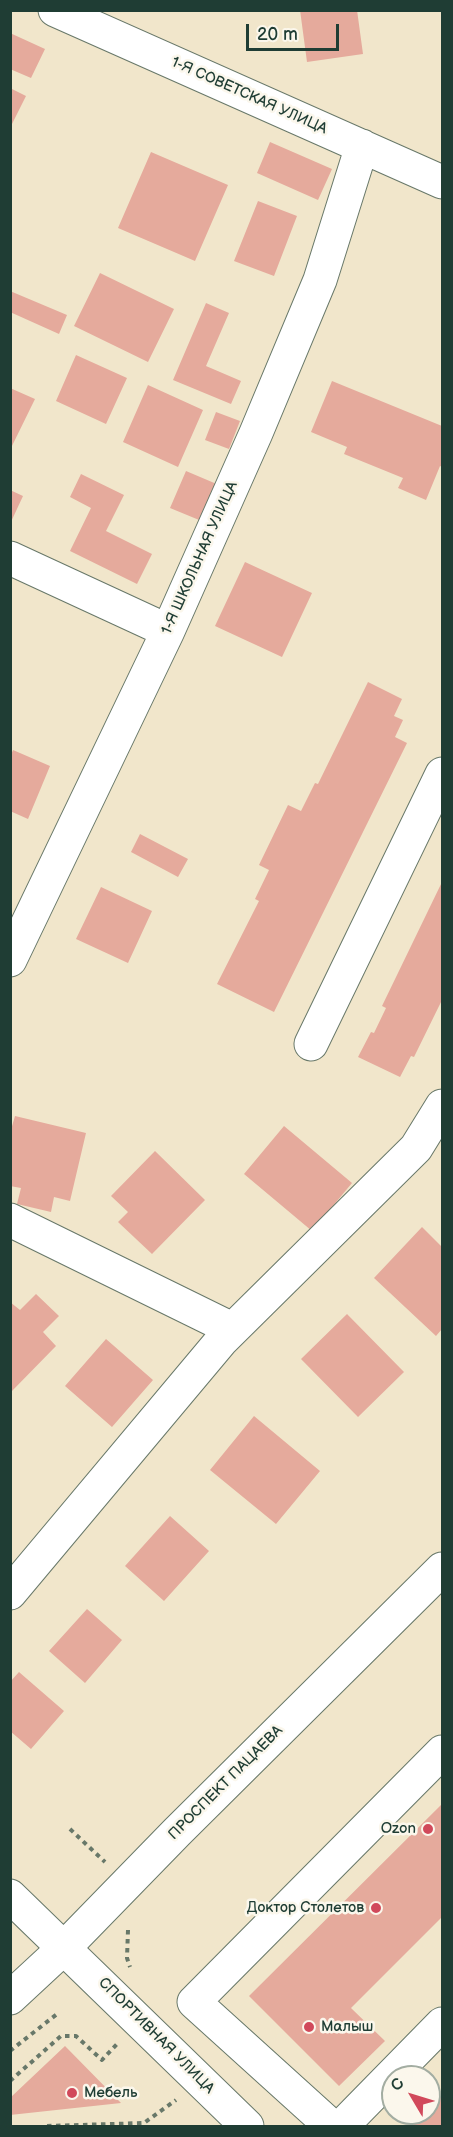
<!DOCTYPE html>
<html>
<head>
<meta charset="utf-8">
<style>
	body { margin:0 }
	#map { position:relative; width:453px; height:2137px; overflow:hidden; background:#f1e6cb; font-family:"Balsamiq Sans",sans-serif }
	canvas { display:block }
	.frame { position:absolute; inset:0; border:12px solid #1f3d34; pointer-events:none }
	.north { position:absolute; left:381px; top:2065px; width:60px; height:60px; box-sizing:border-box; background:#fbf7ec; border:2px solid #a3ada2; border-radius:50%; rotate:308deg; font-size:16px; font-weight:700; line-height:24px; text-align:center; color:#1f3d34 }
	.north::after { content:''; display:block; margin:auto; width:21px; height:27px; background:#d1495b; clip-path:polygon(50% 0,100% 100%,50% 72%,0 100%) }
	.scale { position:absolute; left:246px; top:24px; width:93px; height:27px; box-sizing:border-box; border:3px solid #1f3d34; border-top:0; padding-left:8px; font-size:18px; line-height:21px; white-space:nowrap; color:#1f3d34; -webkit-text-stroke:4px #fbf7ec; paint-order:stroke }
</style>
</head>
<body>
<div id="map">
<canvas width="453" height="2137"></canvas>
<div class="frame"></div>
<div class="north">С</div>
<div class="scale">20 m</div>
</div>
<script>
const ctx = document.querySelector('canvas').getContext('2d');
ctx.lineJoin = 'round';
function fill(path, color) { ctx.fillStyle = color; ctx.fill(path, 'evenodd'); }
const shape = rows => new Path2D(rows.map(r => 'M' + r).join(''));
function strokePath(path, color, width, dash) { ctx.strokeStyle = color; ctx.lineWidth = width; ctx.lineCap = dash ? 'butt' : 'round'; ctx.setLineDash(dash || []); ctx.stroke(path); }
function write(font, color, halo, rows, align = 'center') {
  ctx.font = font + ' "Balsamiq Sans",sans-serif'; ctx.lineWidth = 5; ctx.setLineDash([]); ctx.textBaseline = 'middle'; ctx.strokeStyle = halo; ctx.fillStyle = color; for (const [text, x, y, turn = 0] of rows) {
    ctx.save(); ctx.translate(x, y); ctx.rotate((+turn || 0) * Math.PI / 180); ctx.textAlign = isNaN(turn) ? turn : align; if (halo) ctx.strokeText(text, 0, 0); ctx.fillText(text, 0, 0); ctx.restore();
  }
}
fill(shape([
	[300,10,357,10,363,54,307,62],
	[10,33,45,49,31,78,10,69],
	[10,88,26,96,10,128],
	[270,142,332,169,318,200,257,173],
	[151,152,228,185,195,261,118,228],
	[258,201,297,216,274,276,234,261],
	[100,273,174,309,148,362,74,326],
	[10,291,67,315,59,334,10,312],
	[206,303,229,313,206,366,241,381,231,404,173,380],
	[76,355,127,378,106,424,56,401],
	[332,381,442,426,442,467,440,466,426,500,398,488,403,478,344,454,347,447,311,432],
	[148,385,203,410,178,467,123,442],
	[10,388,35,399,10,450],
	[216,412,240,421,229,449,205,440],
	[186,471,219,485,204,522,170,508],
	[81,474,124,495,106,531,152,554,137,584,70,551,91,508,70,497],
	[10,490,23,496,10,524],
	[245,562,312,593,282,657,215,626],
	[368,682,402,699,394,716,403,720,395,737,407,743,274,1012,217,984,259,901,255,899,269,870,259,865,288,805,301,811,315,783,318,784],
	[13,750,50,766,28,819,10,811,10,757],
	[140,834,188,859,178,877,131,852],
	[442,882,442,1000,414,1057,411,1056,400,1077,358,1057,371,1032,374,1033,386,1008,382,1006],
	[101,887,152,911,128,963,76,939],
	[15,1116,86,1133,70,1201,54,1197,51,1212,17,1204,21,1188,10,1186,10,1133],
	[284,1126,352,1183,312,1231,244,1174],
	[155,1151,205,1200,152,1254,118,1222,128,1212,111,1196],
	[422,1227,442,1247,442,1329,436,1336,374,1278],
	[36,1294,59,1316,43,1332,56,1346,12,1391,10,1389,10,1302,20,1310],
	[347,1314,404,1372,358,1417,301,1359],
	[106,1339,153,1380,112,1427,65,1386],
	[254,1416,320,1471,276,1524,210,1470],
	[170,1516,209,1551,164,1601,125,1566],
	[87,1609,122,1640,85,1683,49,1651],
	[19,1672,64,1711,31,1749,10,1731,10,1682],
	[442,1804,442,1917,351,2008,385,2041,339,2086,249,1996],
	[65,2046,121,2103,10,2115,10,2098],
	[442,2095,442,2126,412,2126,425,2113,429,2113,429,2109]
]), '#e5aa9c');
const minor = shape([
	[55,10,442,182],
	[10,558,168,631],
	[10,960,168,631,256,433,320,280,362,146],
	[311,1044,442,774],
	[10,1220,232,1329],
	[10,1593,222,1340,416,1148,442,1106],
	[10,1896,247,2126],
	[331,2126,194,2002,442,1752],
	[342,2126,442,2024]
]);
const major = shape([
	[10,1998,65,1947,177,1832,442,1569]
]);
strokePath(minor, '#687869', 35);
strokePath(major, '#687869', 35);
strokePath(shape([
	[70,1829,105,1862],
	[128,1930,127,1958,130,1967],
	[10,2051,57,2014],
	[10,2081,61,2036,76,2036,102,2060,118,2043],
	[47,2126,144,2123,176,2100]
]), '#687869', 4, [4.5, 4.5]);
strokePath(minor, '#fff', 33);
strokePath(major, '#fff', 33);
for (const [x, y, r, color] of [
	[428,1829,6,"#d1495b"],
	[376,1908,6,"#d1495b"],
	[309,2027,6,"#d1495b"],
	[72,2093,6,"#d1495b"]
]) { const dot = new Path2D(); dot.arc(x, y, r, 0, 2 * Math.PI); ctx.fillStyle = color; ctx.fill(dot); strokePath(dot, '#fbf7ec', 2); }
write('15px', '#1f3d34', '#fbf7ec', [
	["1-Я СОВЕТСКАЯ УЛИЦА",249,96,24],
	["1-Я ШКОЛЬНАЯ УЛИЦА",200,558,-66],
	["ПРОСПЕКТ ПАЦАЕВА",226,1783,-45],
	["СПОРТИВНАЯ УЛИЦА",156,2036,45]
]);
write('15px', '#1f3d34', '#fbf7ec', [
	["Ozon",416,1829],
	["Доктор Столетов",364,1908],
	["Малыш",321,2027,"left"],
	["Мебель",84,2093,"left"]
], 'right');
</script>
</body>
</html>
